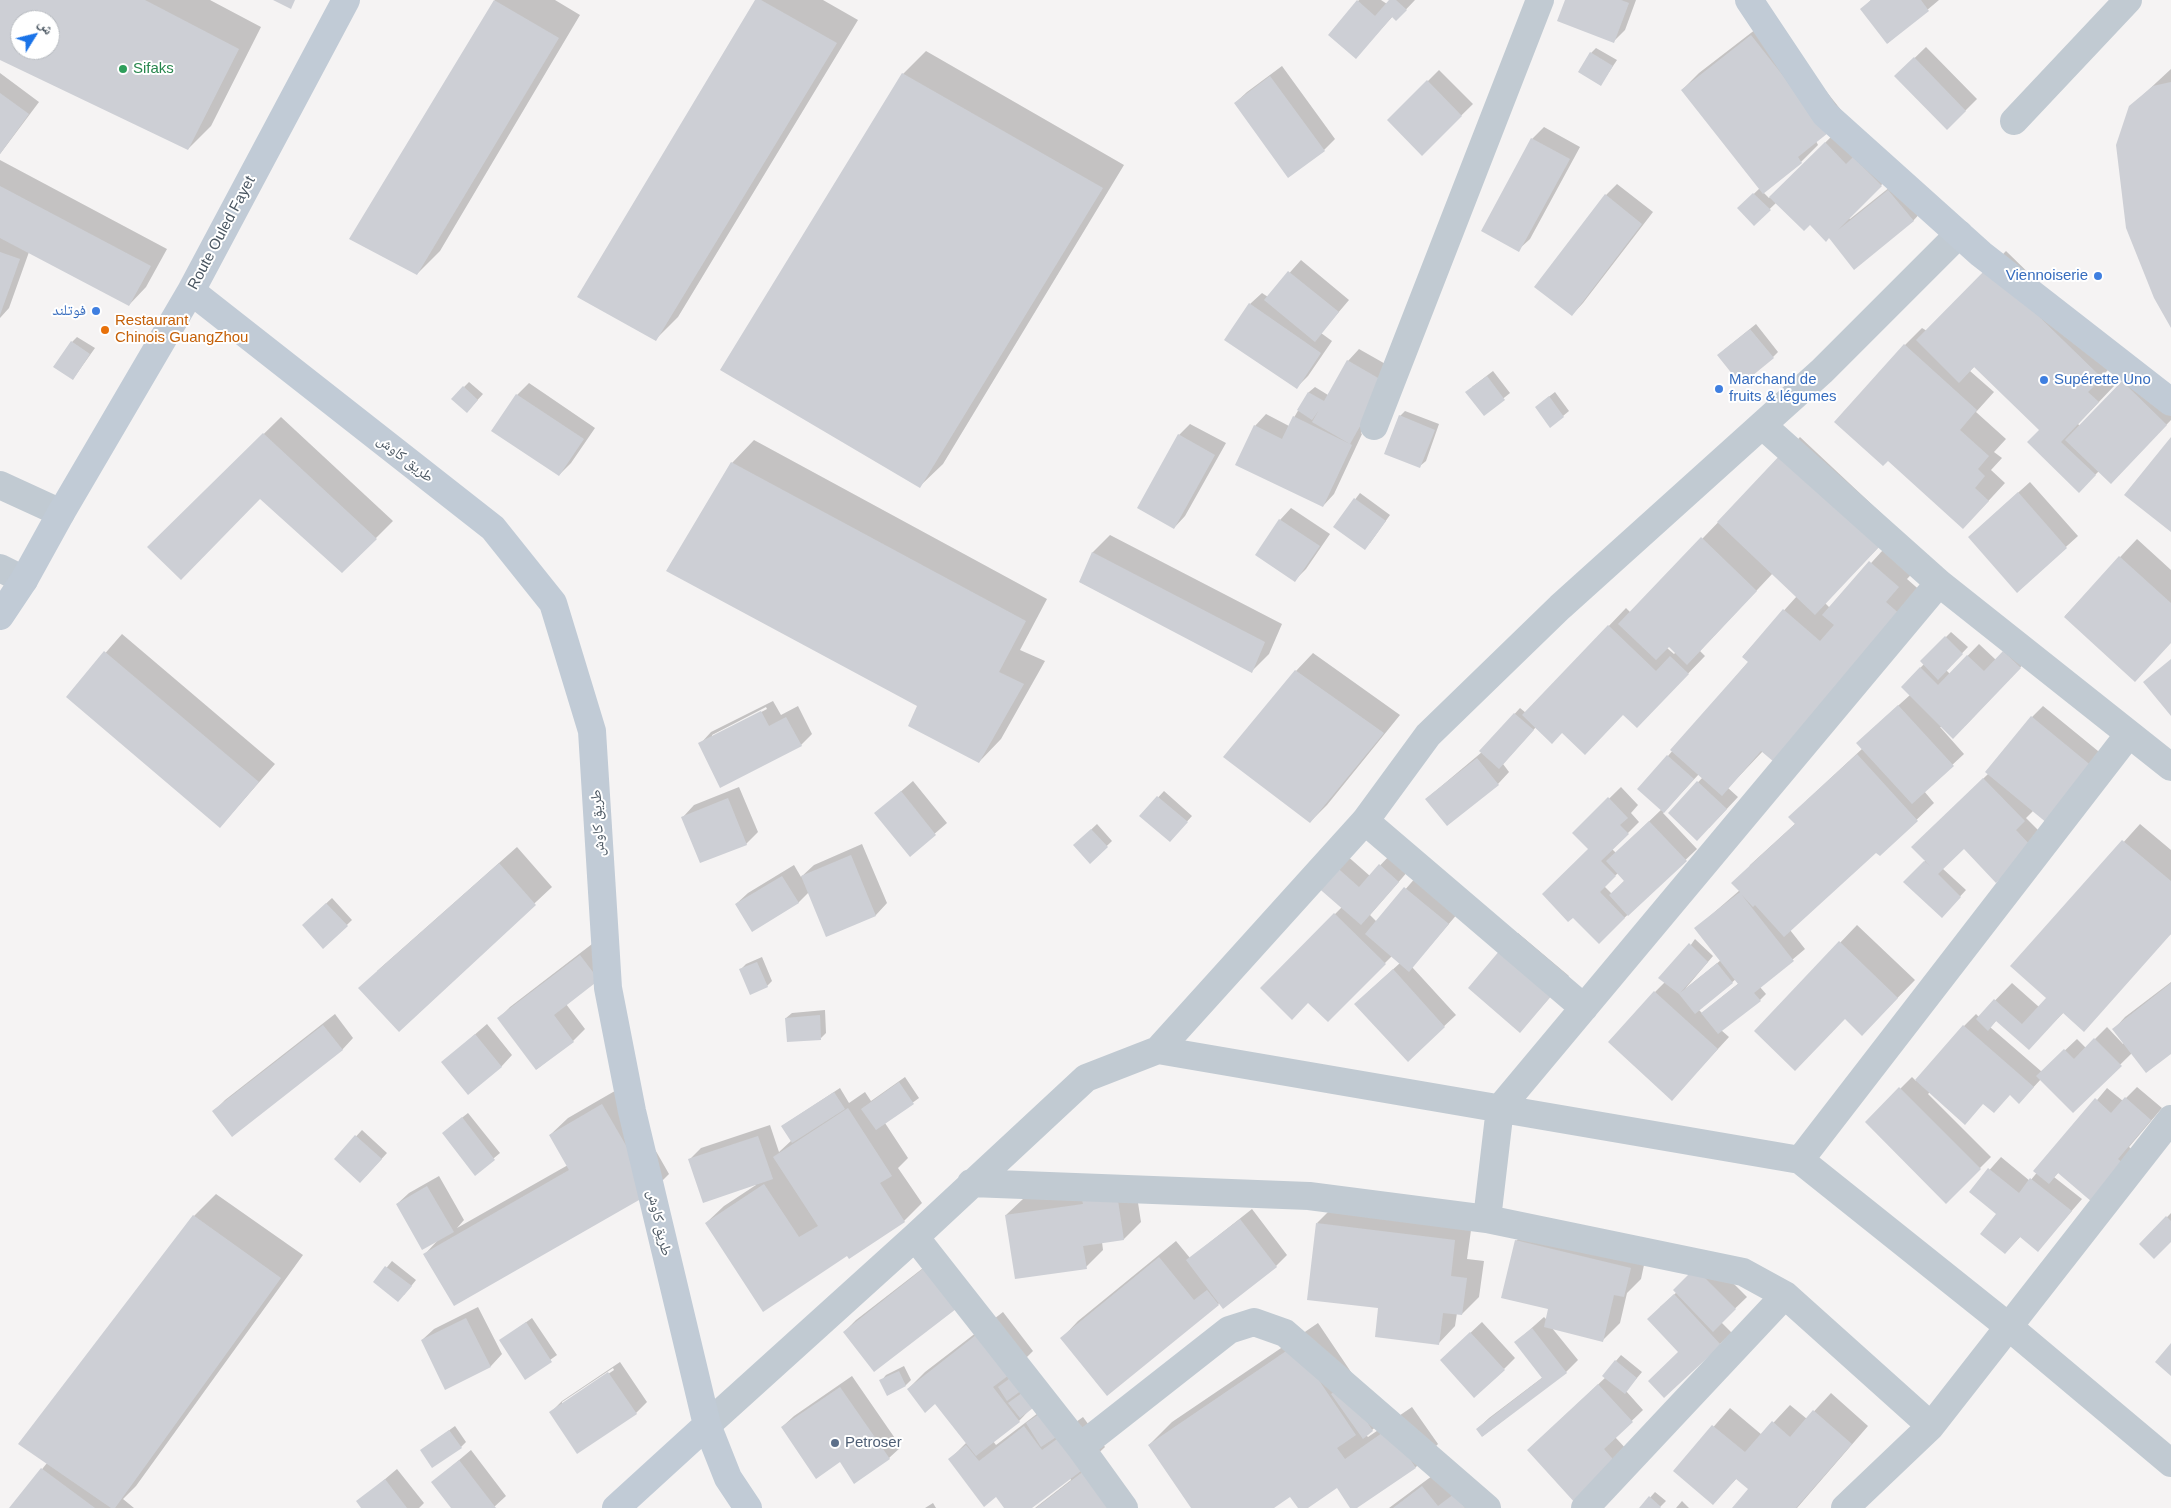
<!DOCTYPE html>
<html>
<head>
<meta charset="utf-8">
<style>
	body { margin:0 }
	#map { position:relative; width:2171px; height:1508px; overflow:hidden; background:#f5f3f3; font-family:Helvetica,"Noto Naskh Arabic",sans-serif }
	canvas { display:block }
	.north { position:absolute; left:10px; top:10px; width:50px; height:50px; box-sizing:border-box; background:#fff; border:1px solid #b7bbc0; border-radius:50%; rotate:54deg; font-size:14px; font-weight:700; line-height:20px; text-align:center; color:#4a5661 }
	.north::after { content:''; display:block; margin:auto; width:18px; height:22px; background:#1a73e8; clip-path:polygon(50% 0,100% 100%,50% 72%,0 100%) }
</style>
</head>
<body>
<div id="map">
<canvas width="2171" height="1508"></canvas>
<div class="north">ش</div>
</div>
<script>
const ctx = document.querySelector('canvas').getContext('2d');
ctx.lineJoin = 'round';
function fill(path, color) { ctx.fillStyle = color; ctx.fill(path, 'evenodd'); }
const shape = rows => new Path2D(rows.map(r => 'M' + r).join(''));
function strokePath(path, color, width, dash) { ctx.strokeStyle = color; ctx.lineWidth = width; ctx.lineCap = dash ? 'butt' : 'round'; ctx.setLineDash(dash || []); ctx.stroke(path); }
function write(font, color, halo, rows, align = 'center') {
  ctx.font = font + ' Helvetica,"Noto Naskh Arabic",sans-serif'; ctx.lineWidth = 4; ctx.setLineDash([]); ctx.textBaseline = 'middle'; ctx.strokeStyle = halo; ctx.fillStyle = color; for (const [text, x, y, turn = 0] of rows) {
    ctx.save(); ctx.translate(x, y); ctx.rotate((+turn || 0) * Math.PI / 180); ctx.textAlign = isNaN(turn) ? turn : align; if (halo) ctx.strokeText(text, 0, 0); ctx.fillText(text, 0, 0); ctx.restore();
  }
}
fill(shape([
	[0,0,210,0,261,27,211,126,188,149,0,59],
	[20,20,50,20,50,50,20,50],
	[495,0,555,0,580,15,440,251,417,274,351,239],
	[756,0,823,0,858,20,678,317,655,340],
	[1359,0,1381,0,1387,4,1390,0,1415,0,1396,20,1393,16,1356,57,1330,34],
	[1566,0,1636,0,1625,30,1614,41],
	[1871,0,1939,0,1888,43,1862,9],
	[1769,19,1845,115,1816,141,1818,145,1801,162,1763,192,1769,198,1837,131,1892,174,1849,218,1850,219,1900,179,1924,209,1913,221,1829,237,1777,202,1754,224,1739,208,1760,188,1682,90,1699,73],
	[1926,47,1977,99,1947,129,1896,76],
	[1596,48,1617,60,1601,84,1591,53],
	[926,51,1124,165,943,464,920,486,903,74],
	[1282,66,1335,139,1324,150,1235,103,1247,92],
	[2171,69,2171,325,2130,107],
	[1439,70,1473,104,1422,154,1389,120],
	[0,73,39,102,0,154],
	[1544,127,1580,147,1530,239,1518,250,1532,139],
	[0,160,167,249,146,287,129,305,29,252,9,308,0,318],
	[1617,184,1653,212,1583,303,1572,315,1606,195],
	[2006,251,2118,360,2104,374,2115,385,2078,424,2080,426,2134,371,2171,407,2171,420,2111,482,2099,471,2079,491,2041,430,1975,366,1970,371,1994,392,1976,412,2006,439,1994,452,2002,458,1991,470,2005,483,1980,510,1888,460,1836,422,1905,345,1922,328,1927,331],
	[1301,260,1349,300,1321,333,1332,341,1308,376,1296,388,1250,304,1262,293,1268,297],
	[1756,324,1778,352,1773,357,1724,350],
	[77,337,95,348,73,379,72,342],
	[1359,349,1396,370,1361,433,1362,434,1334,494,1323,506,1255,426,1266,414,1289,426,1309,392,1315,387,1328,395,1348,361],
	[1493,371,1510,393,1484,414,1472,387],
	[469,382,483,394,472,406,464,387],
	[529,383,595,428,571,463,559,475,517,395],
	[1555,392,1569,411,1563,416,1542,402],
	[1405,411,1439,424,1426,461,1420,466,1400,416],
	[281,417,393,521,376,538,342,571,260,498,149,547],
	[1190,424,1226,443,1185,516,1174,528,1179,435],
	[1800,437,1897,528,1825,603,1830,608,1893,539,1921,564,1907,579,1923,593,1763,751,1728,788,1738,797,1709,828,1669,813,1703,777,1699,774,1663,813,1697,849,1599,942,1589,849,1574,833,1621,787,1638,805,1631,813,1639,822,1612,849,1616,853,1662,809,1668,756,1749,661,1743,656,1797,596,1773,573,1700,651,1705,656,1654,709,1623,714,1562,732,1536,727,1503,764,1509,772,1498,784,1426,799,1482,752,1481,751,1520,708,1526,713,1626,608,1631,613],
	[1669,645,1676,652,1674,654,1667,648],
	[1618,873,1625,880,1612,894,1604,886],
	[754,440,1047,599,1020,650,1045,661,1001,739,979,762,919,705,732,463],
	[2030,482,2078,536,2017,591,1981,526],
	[1360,493,1390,515,1370,543,1335,526],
	[1291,508,1330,534,1306,569,1295,580,1280,520],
	[1110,535,1282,624,1269,654,1252,671,1080,582,1093,552],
	[2137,539,2171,570,2171,642,2065,616],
	[1951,632,1968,647,1946,670,1950,674,1979,644,1996,660,2015,641,2031,656,1965,726,1940,727,1964,754,1924,791,1934,803,1880,855,1876,851,1790,930,1805,949,1760,987,1766,994,1760,1000,1721,1030,1729,1037,1683,1087,1655,992,1665,982,1695,939,1713,956,1685,989,1721,960,1696,928,1740,890,1750,865,1796,823,1807,800,1863,748,1870,731,1910,695,1902,687,1924,664,1922,661],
	[1736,979,1739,983,1702,1013,1699,1010],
	[122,634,275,764,220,827,67,697],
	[1313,653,1400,715,1327,805,1310,822,1225,757,1296,671],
	[773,701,781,715,798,706,812,734,801,745,700,744,711,732],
	[766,707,767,709,712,738,712,735],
	[2043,706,2109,760,2033,811,2026,818,2043,835,1996,881,1964,847,1942,868,1966,890,1942,916,1905,882,1926,860,1913,847,1988,774,2032,717],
	[913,781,947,823,910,855,876,813],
	[739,787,758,832,746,844,683,817,694,805],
	[1164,791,1192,816,1175,835,1141,816],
	[1097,824,1112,841,1090,862,1075,845],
	[2140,824,2171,850,2171,934,2064,1012,2029,1048,1997,1020,1990,1027,2042,1072,2077,1039,2086,1048,2107,1027,2123,1044,2124,1043,2114,1029,2125,1017,2171,982,2171,1052,2132,1053,2073,1111,2041,1079,2019,1103,2010,1094,1984,1103,1930,1092,1928,1094,1991,1157,1946,1202,1867,1122,1912,1077,1916,1081,1964,1026,1976,1014,1979,1017,2012,983,2039,1007,2048,998,2012,966],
	[862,844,887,903,876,915,827,935,809,892,798,903,736,904,748,893,794,865,801,877,814,865],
	[517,847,552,887,399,1030,377,971],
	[1345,854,1370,876,1391,854,1409,870,1370,915,1377,922,1417,876,1459,912,1412,967,1456,1015,1408,1060,1368,992,1400,963,1392,956,1328,1020,1309,1001,1262,988,1342,907,1317,884],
	[332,898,352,920,324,947,303,925],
	[1857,925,1915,980,1879,1017,1845,1018,1756,1031],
	[1518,933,1569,976,1520,1031,1507,944],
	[592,944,610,968,566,1004,585,1029,573,1041,537,1069,499,1018,510,1007],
	[762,957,772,981,767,986,741,969,746,964],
	[825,1010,826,1033,821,1038,786,1018,792,1013],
	[335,1014,353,1038,342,1050,214,1111,225,1100],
	[487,1024,512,1055,501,1067,443,1062],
	[905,1077,919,1098,885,1123,908,1158,898,1168,922,1203,904,1221,849,1257,847,1255,706,1223,724,1206,756,1185,690,1159,701,1148,770,1125,779,1152,792,1140,782,1126,840,1088,849,1103,865,1092,871,1101],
	[2137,1087,2162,1108,2129,1147,2135,1152,2103,1189,2059,1172,2054,1177,2082,1199,2038,1250,2021,1236,2005,1253,1998,1214,1970,1192,2001,1157,2030,1181,2107,1088,2123,1101],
	[620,1088,669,1174,652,1191,425,1254,438,1240,397,1204,409,1193,439,1176,464,1220,457,1228,568,1165,550,1135,568,1118],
	[468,1113,500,1153,475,1174,449,1128],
	[362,1130,387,1153,366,1176,336,1158],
	[1134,1177,1141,1222,1124,1239,1102,1242,1103,1250,1086,1267,1006,1215,1024,1198],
	[216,1194,303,1255,136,1486,123,1499,134,1508,11,1508,47,1463,194,1216],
	[1334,1206,1472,1223,1467,1259,1484,1261,1479,1297,1462,1314,1457,1313,1455,1326,1438,1344,1380,1307,1317,1223],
	[1252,1209,1287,1255,1276,1266,1218,1304,1061,1339,1078,1321,1176,1241,1190,1258],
	[2171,1213,2171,1240,2141,1244],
	[1534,1224,1647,1251,1641,1279,1627,1293,1620,1323,1603,1340,1552,1328,1578,1360,1566,1372,1483,1436,1477,1429,1489,1418,1543,1377,1516,1342,1544,1317,1547,1320,1550,1308,1516,1241],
	[1707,1257,1747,1297,1721,1322,1732,1333,1720,1344,1679,1352,1660,1307,1677,1292],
	[936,1258,874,1370,844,1332,856,1320],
	[392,1261,416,1280,404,1295,375,1282],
	[478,1307,502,1354,491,1366,445,1388,422,1340,434,1329],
	[1003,1312,1033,1351,1016,1368,1041,1398,1019,1421,993,1441,996,1445,1042,1410,1069,1427,1083,1417,1105,1447,1085,1466,1132,1508,1035,1508,1071,1480,1070,1478,1030,1508,1006,1508,997,1496,950,1459,967,1442,935,1403,908,1389,925,1372],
	[532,1318,557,1355,525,1378,501,1340],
	[1482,1322,1515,1358,1504,1369,1453,1349],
	[1318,1323,1378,1412,1378,1425,1366,1435,1368,1437,1412,1407,1438,1444,1416,1467,1355,1508,1352,1508,1337,1487,1306,1508,1299,1508,1291,1495,1272,1508,1192,1508,1149,1445,1172,1422],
	[1621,1355,1642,1372,1626,1391,1643,1410,1615,1437,1629,1452,1618,1464,1540,1439,1606,1377,1604,1375],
	[620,1362,647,1402,636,1413,551,1412,562,1401],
	[613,1368,614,1370,562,1405,562,1402],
	[904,1366,911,1380,906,1385,887,1394,881,1381,886,1375],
	[852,1376,901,1447,889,1458,840,1461,782,1427,794,1416],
	[1831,1393,1868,1426,1797,1508,1733,1508,1750,1489,1737,1478,1713,1504,1675,1471,1730,1408,1762,1435,1790,1405,1807,1419],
	[455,1426,466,1442,461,1447,422,1450],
	[471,1450,506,1496,493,1508,453,1508,433,1482],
	[397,1469,424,1503,419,1508,363,1508,358,1502],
	[1440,1470,1495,1508,1389,1508],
	[1655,1492,1666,1501,1659,1508,1641,1508],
	[1682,1501,1689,1508,1676,1508],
	[933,1503,936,1508,925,1508]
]), '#0003');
fill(shape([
	[0,0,145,0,239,49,188,150,0,60],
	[20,20,50,20,50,50,20,50],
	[273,0,295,0,291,9],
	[494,0,559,38,417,275,349,239],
	[755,0,761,0,837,43,656,341,577,297],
	[1357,0,1375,16,1389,0,1396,0,1407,10,1396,21,1392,17,1356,59,1328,35],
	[1565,0,1621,0,1629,3,1614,43,1557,21],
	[1871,0,1921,0,1929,11,1887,44,1860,9],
	[1751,35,1828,133,1798,157,1802,163,1763,194,1681,90],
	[1590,52,1613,66,1601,86,1578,72],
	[1914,57,1966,111,1947,130,1894,76],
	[902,73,1103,188,920,488,720,370],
	[1270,76,1325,151,1288,178,1234,103],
	[1427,80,1462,116,1422,156,1387,120],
	[2171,82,2171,328,2154,298,2126,228,2116,145,2129,106,2153,86],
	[0,93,29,114,0,154],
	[1531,138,1570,159,1519,252,1481,231],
	[1825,142,1846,164,1853,157,1882,186,1838,230,1888,190,1914,221,1854,270,1829,238,1826,242,1810,225,1804,231,1769,197],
	[0,186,151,266,129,306,0,238],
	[1753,193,1771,210,1754,226,1737,208],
	[1605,194,1642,224,1572,316,1534,287],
	[0,252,20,259,0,315],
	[1988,267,2102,378,2088,392,2099,402,2061,442,2096,475,2079,493,2027,442,2039,430,1974,367,1959,383,1916,340],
	[1288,271,1339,312,1315,342,1264,300],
	[1249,303,1321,353,1297,389,1224,340],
	[1750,329,1774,358,1741,385,1717,355],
	[71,341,90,354,73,380,53,367],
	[1904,344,1977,410,1960,430,1989,456,1978,469,1985,476,1975,488,1989,501,1963,529,1888,461,1883,466,1834,422],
	[1347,360,1385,382,1350,444,1312,422,1319,410,1312,420,1297,410,1308,392,1324,401],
	[1487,376,1505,400,1484,416,1465,392],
	[2122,381,2167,425,2111,484,2065,440],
	[463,386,478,400,467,413,451,399],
	[516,394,584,439,559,476,491,431],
	[1549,396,1564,417,1550,428,1535,407],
	[1399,415,1435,430,1420,468,1384,454],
	[1293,416,1352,445,1323,507,1235,465,1254,425,1282,439],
	[263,433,377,539,342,573,260,499,181,580,147,547],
	[1178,434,1215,455,1174,529,1137,508],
	[2171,437,2171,532,2124,495],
	[1782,453,1880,546,1815,615,1717,522],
	[731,462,1026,621,999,672,1024,684,979,763,908,726,917,706,666,571],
	[2018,492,2067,548,2017,593,1968,537],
	[1354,498,1386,521,1365,550,1333,527],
	[1279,519,1320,546,1295,582,1255,555],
	[1701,537,1757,591,1687,665,1669,647,1656,660,1618,624],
	[1092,552,1265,642,1252,673,1079,582],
	[2119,556,2171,603,2171,643,2135,682,2064,617],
	[1869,561,1899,587,1886,602,1902,616,1774,762,1761,751,1722,796,1670,750,1748,662,1742,657,1783,609,1820,641,1834,625,1822,615],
	[1608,625,1656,671,1670,656,1689,674,1637,728,1623,715,1585,755,1562,733,1552,744,1522,715],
	[1945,636,1963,654,1938,680,1920,661],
	[104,651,259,782,220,828,66,697],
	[2003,651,2021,668,1953,739,1901,687,1920,667,1938,685,1967,655,1984,671],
	[2171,659,2171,716,2143,682],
	[1295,670,1384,733,1310,823,1223,757],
	[1898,705,1954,766,1912,804,1856,743],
	[761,711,769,726,786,717,802,746,720,788,698,743],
	[1514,713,1534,730,1499,769,1479,751],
	[2031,716,2099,772,2053,828,1985,772],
	[1857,754,1918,821,1880,856,1876,853,1784,937,1755,905,1753,907,1741,894,1794,961,1754,993,1761,1001,1718,1034,1701,1013,1738,984,1694,928,1740,892,1731,883,1795,824,1788,817],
	[1667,755,1694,779,1664,813,1637,789],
	[1477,758,1499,785,1447,826,1425,799],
	[1983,778,2025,821,2016,830,2032,847,1996,883,1964,849,1938,874,1961,897,1942,918,1903,882,1924,861,1930,866,1911,847],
	[1697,781,1727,809,1697,841,1668,813],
	[901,791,936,835,910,857,874,813],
	[1157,796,1188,822,1170,842,1139,816],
	[1608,797,1628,818,1620,825,1629,834,1601,861,1616,876,1600,892,1625,918,1599,944,1573,918,1568,922,1542,894,1588,849,1572,833],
	[728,798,747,845,700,863,681,817],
	[1649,821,1687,861,1628,916,1609,895,1624,881,1606,861],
	[1091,829,1108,847,1090,864,1073,845],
	[2122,840,2171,881,2171,934,2084,1032,2063,1013,2029,1050,1996,1021,1988,1031,1976,1019,1994,999,2022,1024,2046,998,2010,966],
	[851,855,876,916,826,937,801,876],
	[499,863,536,905,399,1032,358,988],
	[1333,864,1359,887,1379,864,1399,882,1361,925,1315,885],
	[782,876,799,903,752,932,735,904],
	[1404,887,1449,924,1409,972,1365,934],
	[326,903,348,926,323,949,302,925],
	[1334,913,1386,964,1328,1022,1308,1003,1292,1020,1260,988],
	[1839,941,1898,998,1862,1036,1845,1019,1795,1071,1754,1031],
	[1506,943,1558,988,1520,1033,1468,988],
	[1689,943,1708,962,1680,993,1717,963,1733,983,1695,1014,1679,994,1658,978],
	[580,955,599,980,554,1015,574,1042,536,1070,497,1018],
	[757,962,768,987,750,995,739,969],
	[1393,969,1445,1027,1408,1062,1354,1004],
	[2171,983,2171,1054,2146,1073,2112,1029],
	[1654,991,1718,1049,1672,1101,1608,1042],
	[820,1015,821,1040,787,1042,785,1018],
	[323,1025,343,1050,232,1137,212,1111],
	[1963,1025,2034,1087,2019,1104,2010,1095,1994,1113,1983,1104,1965,1125,1915,1080],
	[475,1034,502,1067,468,1095,441,1062],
	[2094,1038,2122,1066,2073,1113,2036,1076,2064,1049,2074,1059],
	[899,1082,914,1104,876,1130,861,1109],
	[1899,1087,1981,1169,1946,1204,1865,1122],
	[834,1092,845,1109,792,1143,781,1126],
	[2125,1097,2151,1120,2118,1159,2124,1164,2092,1202,2058,1173,2049,1184,2033,1171,2095,1098,2111,1113],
	[602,1104,653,1192,454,1306,423,1254,569,1170,549,1135],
	[848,1108,892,1176,880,1183,905,1222,849,1259,847,1256,763,1312,705,1223,764,1184,799,1237,818,1226,773,1157],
	[462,1117,495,1160,475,1176,442,1133],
	[355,1135,382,1159,360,1183,334,1159],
	[758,1136,773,1179,703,1203,688,1159],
	[1988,1168,2019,1193,2030,1178,2072,1211,2038,1252,2020,1237,2005,1254,1980,1234,1996,1214,1969,1192],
	[427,1186,454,1232,422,1250,396,1204],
	[1117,1194,1124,1240,1083,1246,1087,1269,1015,1279,1005,1215,1083,1204,1082,1199],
	[193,1215,281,1278,115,1508,111,1508,18,1444],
	[2166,1216,2171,1221,2171,1242,2154,1259,2139,1244],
	[1240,1219,1277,1267,1223,1309,1186,1260],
	[1316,1223,1455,1240,1451,1276,1467,1278,1462,1315,1443,1313,1439,1345,1375,1337,1378,1308,1307,1300],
	[1515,1240,1631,1268,1624,1297,1614,1295,1603,1342,1544,1327,1548,1309,1501,1298],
	[1159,1257,1194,1300,1207,1290,1219,1305,1107,1396,1060,1338],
	[385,1266,412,1286,398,1302,373,1282],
	[924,1268,956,1309,874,1372,843,1332],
	[1695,1268,1736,1309,1713,1332,1673,1290],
	[1674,1294,1721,1345,1664,1398,1648,1381,1678,1352,1647,1319],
	[466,1318,491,1367,445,1390,421,1340],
	[526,1322,552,1362,525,1380,499,1340],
	[985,1328,1017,1369,993,1387,1020,1422,976,1456,935,1404,925,1413,907,1389],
	[1532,1328,1567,1373,1482,1437,1476,1429,1542,1378,1514,1342],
	[1470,1332,1505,1370,1474,1398,1440,1360],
	[2171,1343,2171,1376,2155,1362],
	[1295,1345,1356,1435,1337,1448,1345,1459,1389,1428,1416,1468,1357,1508,1350,1508,1337,1488,1308,1508,1298,1508,1290,1497,1274,1508,1191,1508,1148,1445],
	[1615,1360,1637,1378,1625,1394,1602,1376],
	[899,1371,906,1386,887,1396,879,1380],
	[608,1372,637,1414,577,1454,549,1412],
	[1013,1376,1022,1390,1007,1401,998,1387],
	[1598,1384,1633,1422,1604,1449,1618,1465,1576,1504,1527,1450],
	[1343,1386,1373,1431,1363,1439,1331,1394],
	[840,1387,890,1459,854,1484,840,1462,816,1479,781,1427],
	[1026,1390,1037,1405,1020,1418,1008,1403],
	[1048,1408,1064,1432,1041,1447,1026,1423],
	[1813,1410,1852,1444,1796,1508,1732,1508,1748,1489,1736,1479,1713,1505,1673,1471,1712,1425,1745,1452,1772,1421,1790,1437],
	[1024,1426,1042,1450,1065,1433,1089,1465,1032,1508,1004,1508,996,1497,984,1507,948,1459,966,1445,979,1461],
	[449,1430,462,1448,432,1468,420,1450],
	[459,1460,496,1508,451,1508,431,1482],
	[41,1468,95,1508,9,1508],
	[1085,1470,1115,1508,1036,1508],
	[385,1479,407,1508,361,1508,356,1501],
	[1422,1486,1438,1506,1454,1494,1465,1508,1393,1508],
	[1649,1496,1661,1507,1660,1508,1639,1508]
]), '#cdcfd5');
strokePath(shape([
	[2014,121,2128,0],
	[1762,425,1939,583,2171,767],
	[1374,426,1540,0],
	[0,485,61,513],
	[0,568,24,580],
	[1365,821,1584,1008],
	[1158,1050,1800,1160,2009,1327,2171,1463],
	[1800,1160,2129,734],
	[971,1183,1309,1196,1487,1219,1743,1272,1785,1295,1931,1426],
	[1487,1219,1500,1108,1939,583],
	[915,1237,1080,1447,1124,1508],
	[707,1425,915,1237,1086,1078,1158,1050,1365,821,1428,735,1560,607,1822,371,1959,234],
	[1080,1447,1229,1330,1254,1322,1285,1333,1487,1508],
	[1585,1508,1785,1295],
	[1845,1508,1931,1426,2171,1119]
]), '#c1cad2', 28);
strokePath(shape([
	[1749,0,1825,114,1981,254,2171,402],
	[191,291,493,528,553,603,592,731,608,988,632,1111,707,1425,728,1478,748,1508],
	[0,616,24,580,61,513,191,291,346,0],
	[616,1508,707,1425]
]), '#c1cbd6', 28);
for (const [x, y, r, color] of [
	[123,69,5,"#2e9e5b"],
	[2098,276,5,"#3f7fe0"],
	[96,311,5,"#3f7fe0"],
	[105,330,5,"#e8710a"],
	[2044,380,5,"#3f7fe0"],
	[1719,389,5,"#3f7fe0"],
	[835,1443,5,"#5c6f8a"]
]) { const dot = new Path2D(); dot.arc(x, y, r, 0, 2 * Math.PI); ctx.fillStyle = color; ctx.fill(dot); strokePath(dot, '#fff', 2); }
write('15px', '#27864d', '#fff', [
	["Sifaks",133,69]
], 'left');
write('15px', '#4a5661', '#fff', [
	["Route Ouled Fayet",222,233,-62],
	["طريق كاوش",405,459,38],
	["طريق كاوش",598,823,-93],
	["طريق كاوش",659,1223,77]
]);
write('15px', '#366cbe', '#fff', [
	["Viennoiserie",2088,276],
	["فوتلند",86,311],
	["Marchand de",1729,380,"left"],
	["fruits & légumes",1729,397,"left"],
	["Supérette Uno",2054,380,"left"]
], 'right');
write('15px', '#c56008', '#fff', [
	["Restaurant",115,321],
	["Chinois GuangZhou",115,338]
], 'left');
write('15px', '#4e5e75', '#fff', [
	["Petroser",845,1443]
], 'left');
</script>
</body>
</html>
